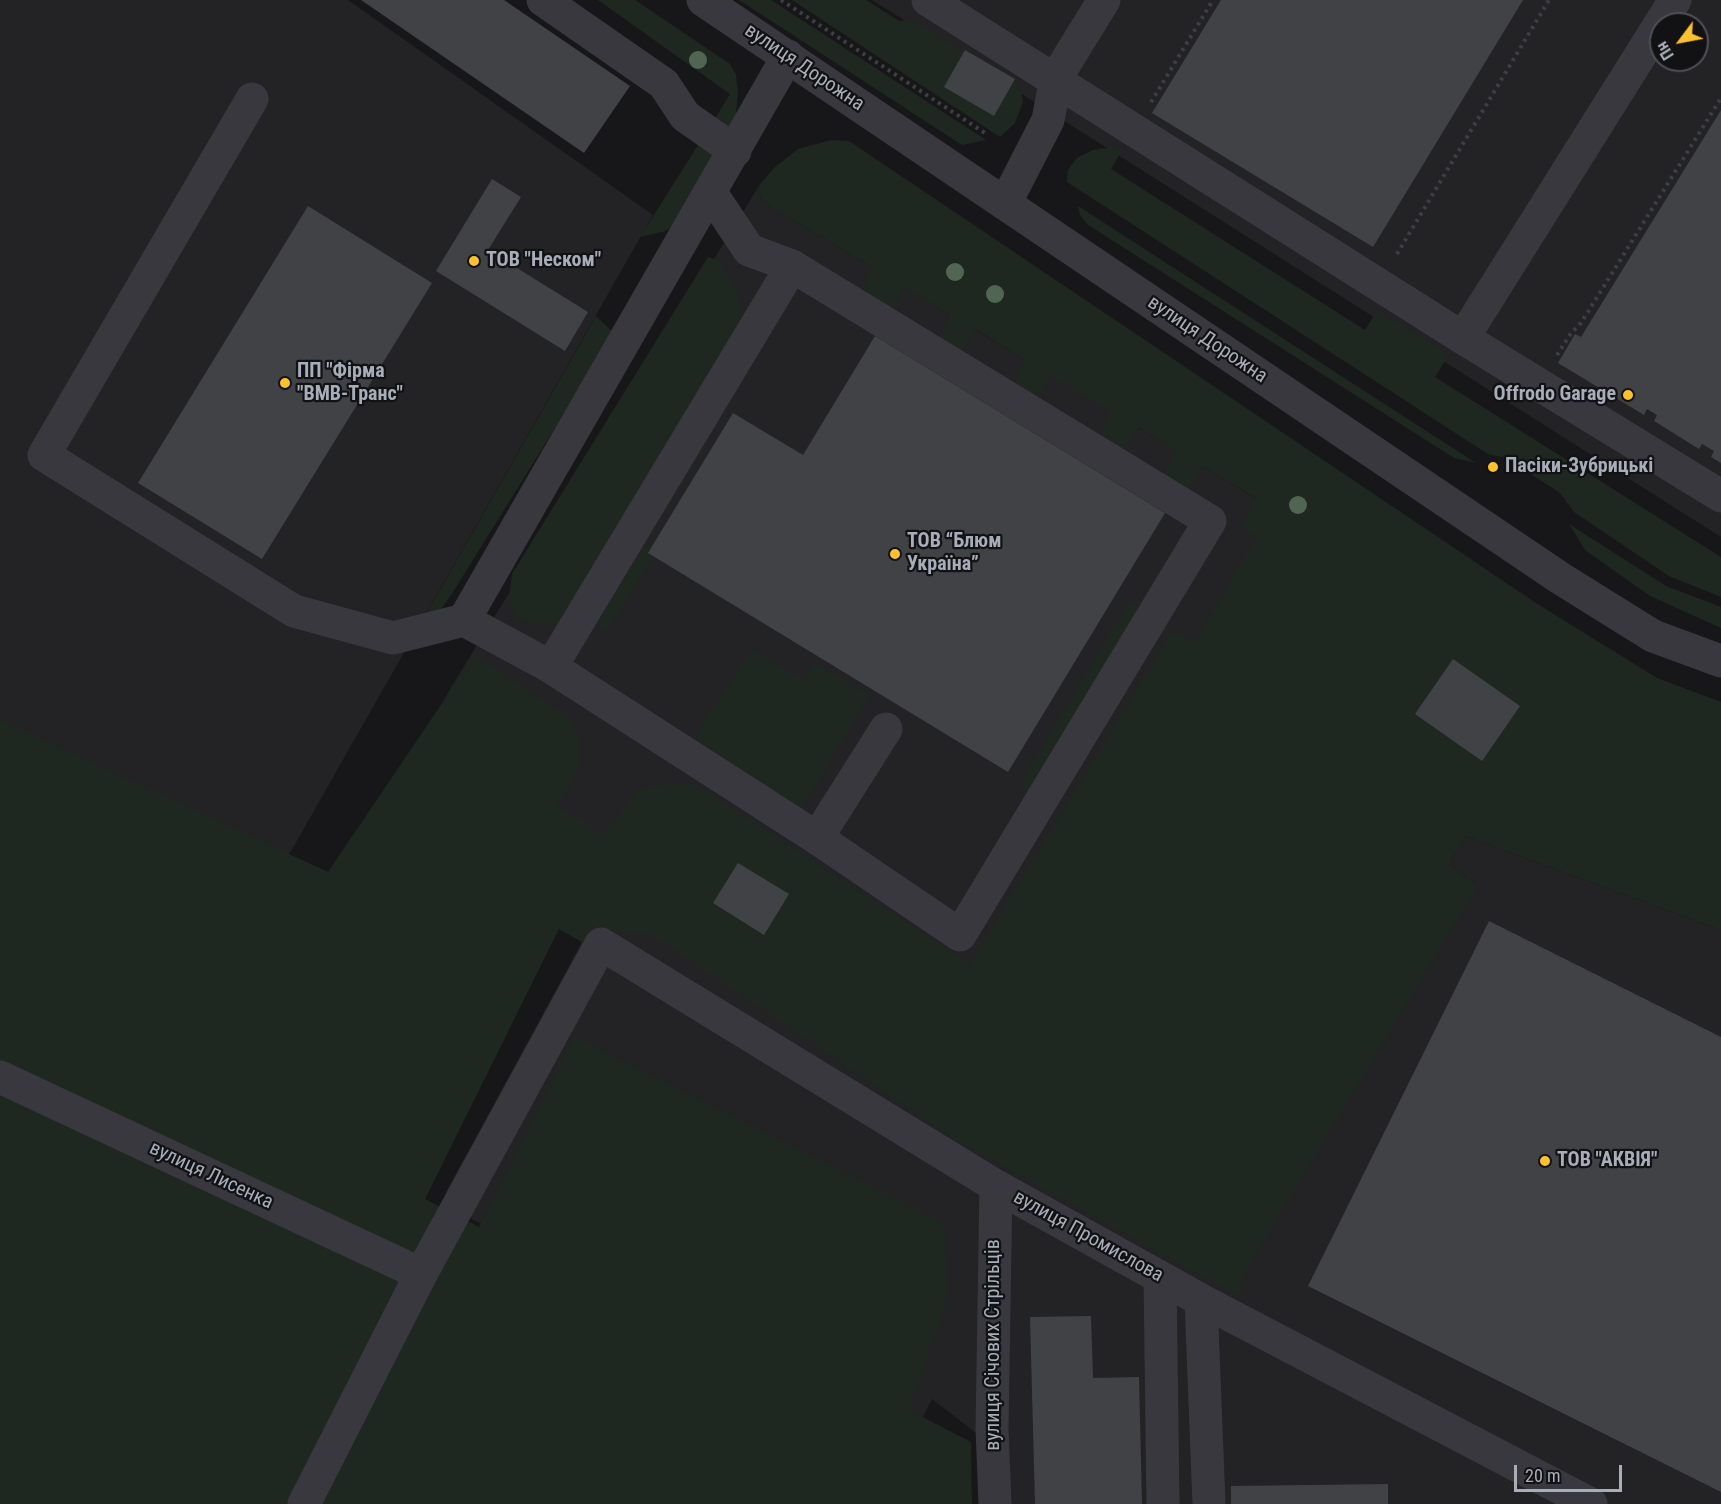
<!DOCTYPE html>
<html>
<head>
<meta charset="utf-8">
<style>
	body { margin:0 }
	#map { position:relative; width:1721px; height:1504px; overflow:hidden; background:#171719; font-family:"Roboto Condensed",sans-serif }
	canvas { display:block }
	.north { position:absolute; left:1649px; top:12px; width:60px; height:60px; box-sizing:border-box; background:#121214; border:2px solid #4e5056; border-radius:50%; rotate:238deg; font-size:16px; font-weight:700; line-height:24px; text-align:center; color:#a8adba }
	.north::after { content:''; display:block; margin:auto; width:21px; height:27px; background:#fcc12c; clip-path:polygon(50% 0,100% 100%,50% 72%,0 100%) }
	.scale { position:absolute; left:1514px; top:1465px; width:108px; height:27px; box-sizing:border-box; border:3px solid #a8adba; border-top:0; padding-left:8px; font-size:18px; line-height:21px; white-space:nowrap; color:#a8adba; -webkit-text-stroke:4px #121214; paint-order:stroke }
</style>
</head>
<body>
<div id="map">
<canvas width="1721" height="1504"></canvas>
<div class="north">Пн</div>
<div class="scale">20 m</div>
</div>
<script>
const ctx = document.querySelector('canvas').getContext('2d');
ctx.lineJoin = 'round';
function fill(path, color) { ctx.fillStyle = color; ctx.fill(path, 'evenodd'); }
const shape = rows => new Path2D(rows.map(r => 'M' + r).join(''));
function strokePath(path, color, width, dash) { ctx.strokeStyle = color; ctx.lineWidth = width; ctx.lineCap = dash ? 'butt' : 'round'; ctx.setLineDash(dash || []); ctx.stroke(path); }
function write(font, color, halo, rows, align = 'center') {
  ctx.font = font + ' "Roboto Condensed",sans-serif'; ctx.lineWidth = 4.5; ctx.setLineDash([]); ctx.textBaseline = 'middle'; ctx.strokeStyle = halo; ctx.fillStyle = color; for (const [text, x, y, turn = 0] of rows) {
    ctx.save(); ctx.translate(x, y); ctx.rotate((+turn || 0) * Math.PI / 180); ctx.textAlign = isNaN(turn) ? turn : align; if (halo) ctx.strokeText(text, 0, 0); ctx.fillText(text, 0, 0); ctx.restore();
  }
}
fill(shape([
	[0,0,348,0,653,215,142,1113,0,1047],
	[872,0,1721,0,1721,537,957,53],
	[1661,24,1697,24,1697,60,1661,60],
	[760,184,759,194,763,202,1297,523,951,1090,1478,885,1449,865,1465,836,1721,930,1721,1504,1006,1504,1006,1456,932,1399,913,1438,472,1219,446,1192,582,942,379,823,450,689]
]), '#232326');
fill(shape([
	[598,0,635,0,730,64,736,75,738,92,736,114,730,131,713,122,730,94],
	[739,0,771,0,986,140,962,145],
	[792,0,866,0,899,21,912,20,1020,88,1023,102,1015,123,1000,137],
	[831,140,849,141,1536,603,1657,678,1721,702,1721,930,1465,836,1449,865,1478,885,1243,1275,1238,1296,955,1139,653,935,599,929,582,942,559,929,425,1199,479,1227,574,1037,945,1224,947,1297,909,1410,971,1442,972,1504,0,1504,0,720,328,872,474,656,569,717,580,741,579,767,557,806,604,835,639,790,674,783,695,784,970,964,1171,634,1177,632,1196,641,1257,537,1241,526,1256,498,1202,466,1190,487,1185,490,1166,480,1165,474,1176,451,1138,427,1125,448,1119,451,1101,440,1101,434,1111,412,1051,376,1039,395,1033,399,1014,387,1024,359,975,329,960,351,939,338,951,315,905,288,893,307,886,311,864,295,864,288,873,268,763,202,759,194,760,184,774,168,798,149],
	[700,142,720,157,685,216,666,231,640,237],
	[1114,147,1121,152,1111,169,1365,330,1377,311,1444,351,1446,359,1435,377,1721,557,1721,597,1669,576,1574,512,1560,493,1506,458,1488,454,1067,182,1068,170,1077,158,1093,150],
	[1078,206,1476,463,1454,458,1088,225,1080,215],
	[708,257,716,260,723,268,736,290,743,316,734,354,565,621,549,626,529,623,515,612,509,598,512,574],
	[596,316,614,333,453,592,437,615,420,625],
	[1569,524,1666,586,1721,607,1721,628,1650,596,1585,550],
	[656,541,653,556,610,627,602,629,598,623,643,548],
	[1129,602,1145,610,1035,796,1019,786],
	[752,650,804,681,815,663,869,695,806,801,798,807,694,746,700,728]
]), '#1f2820');
fill(shape([
	[361,0,504,0,630,86,584,153],
	[1221,0,1523,0,1373,247,1152,113],
	[965,50,1015,79,994,116,944,87],
	[1721,110,1721,463,1711,457,1714,451,1702,444,1699,449,1654,421,1657,415,1647,409,1644,415,1558,363,1575,334,1581,337],
	[492,179,521,197,488,250,588,312,565,351,436,271],
	[308,206,432,283,262,559,138,483],
	[875,336,1165,513,1008,772,648,553,733,413,803,455],
	[1453,659,1520,706,1482,761,1415,714],
	[738,863,789,894,764,935,713,903],
	[1489,921,1721,1037,1721,1492,1308,1286],
	[1091,1316,1093,1378,1139,1377,1142,1504,1035,1504,1030,1317],
	[1388,1484,1388,1504,1231,1504,1231,1486]
]), '#414246');
strokePath(shape([
	[781,0,985,133],
	[1151,102,1213,0],
	[1397,254,1549,0],
	[1557,355,1571,333,1581,323,1721,98]
]), '#3e3f45', 4, [3, 4.5]);
strokePath(shape([
	[543,0,664,84,685,116,735,151],
	[703,0,1560,578,1653,636,1721,661],
	[928,0,1463,338,1721,496],
	[788,56,464,620,551,667,817,838,886,729],
	[252,99,44,455,294,611,393,638,464,620],
	[711,193,749,250,792,266,1210,521,960,935,817,838],
	[1005,204,1048,120,1056,78,1104,0],
	[1463,338,1675,0],
	[551,667,792,266],
	[0,1077,421,1274],
	[1160,1277,1163,1504],
	[1201,1300,1209,1504],
	[304,1504,421,1274,601,944,996,1186,1201,1300,1591,1504],
	[995,1504,992,1428,996,1186]
]), '#38383e', 33);
ctx.fillStyle = '#506653';
for (const [x, y] of [
	[698,60],
	[955,272],
	[995,294],
	[1298,505]
]) { ctx.beginPath(); ctx.arc(x, y, 9, 0, 2 * Math.PI); ctx.fill(); }
for (const [x, y, r, color] of [
	[474,261,6,"#fcc12c"],
	[285,383,6,"#fcc12c"],
	[1628,395,6,"#fcc12c"],
	[1493,467,6,"#fcc12c"],
	[895,554,6,"#fcc12c"],
	[1545,1161,6,"#fcc12c"]
]) { const dot = new Path2D(); dot.arc(x, y, r, 0, 2 * Math.PI); ctx.fillStyle = color; ctx.fill(dot); strokePath(dot, '#121214', 2); }
write('20px', '#a8adba', '#121214', [
	["вулиця Дорожна",804,68,34],
	["вулиця Дорожна",1207,340,34],
	["вулиця Лисенка",211,1176,25],
	["вулиця Промислова",1088,1237,29],
	["вулиця Січових Стрільців",994,1345,-90]
]);
write('bold 20px', '#a8adba', '#121214', [
	["ТОВ \"Неском\"",486,261],
	["ПП \"Фірма",297,372],
	["\"ВМВ-Транс\"",297,395],
	["Offrodo Garage",1616,395,"right"],
	["Пасіки-Зубрицькі",1505,467],
	["ТОВ “Блюм",907,542],
	["Україна”",907,565],
	["ТОВ \"АКВІЯ\"",1557,1161]
], 'left');
</script>
</body>
</html>
